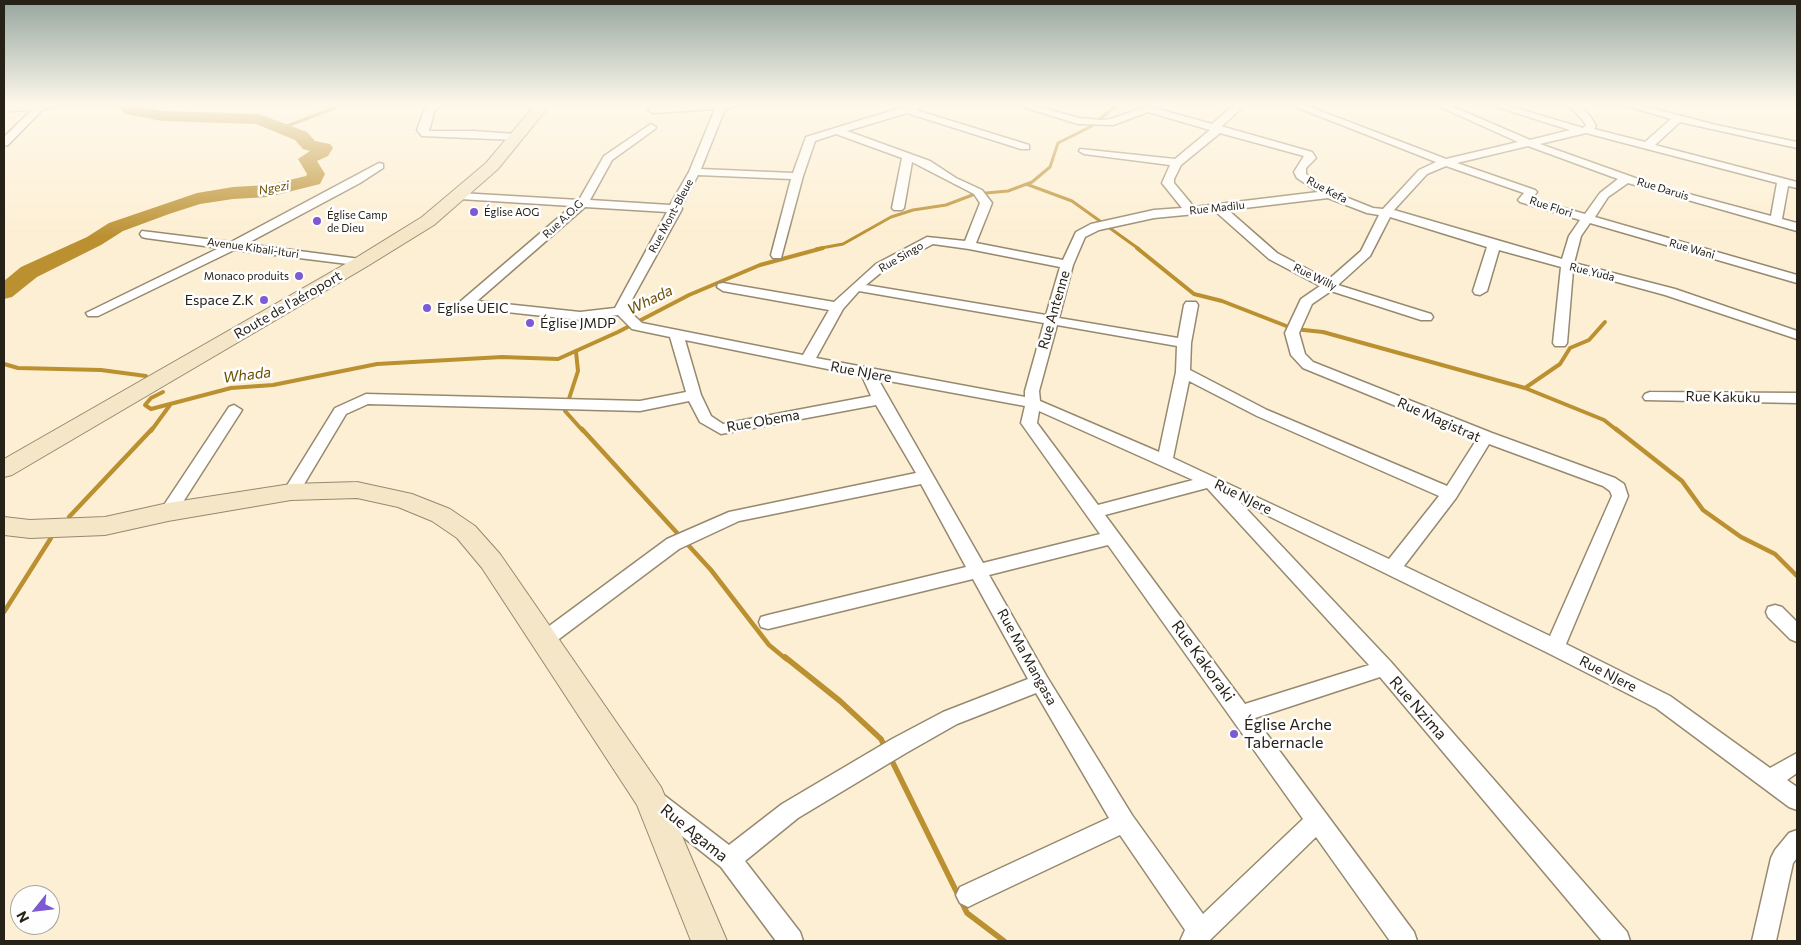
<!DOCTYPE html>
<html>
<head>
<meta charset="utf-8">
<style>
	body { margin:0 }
	#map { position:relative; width:1801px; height:945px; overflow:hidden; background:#fdefd3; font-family:Commissioner,sans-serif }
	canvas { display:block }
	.frame { position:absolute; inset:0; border:5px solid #272218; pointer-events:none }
	.north { position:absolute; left:10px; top:885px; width:50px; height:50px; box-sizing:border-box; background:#fefefe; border:1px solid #a8a6a2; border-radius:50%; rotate:241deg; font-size:14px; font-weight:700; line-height:20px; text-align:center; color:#272218 }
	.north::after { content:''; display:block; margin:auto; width:18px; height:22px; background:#7d59d3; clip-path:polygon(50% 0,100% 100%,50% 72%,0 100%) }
</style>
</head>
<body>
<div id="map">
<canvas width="1801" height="945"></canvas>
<div class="frame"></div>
<div class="north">N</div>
</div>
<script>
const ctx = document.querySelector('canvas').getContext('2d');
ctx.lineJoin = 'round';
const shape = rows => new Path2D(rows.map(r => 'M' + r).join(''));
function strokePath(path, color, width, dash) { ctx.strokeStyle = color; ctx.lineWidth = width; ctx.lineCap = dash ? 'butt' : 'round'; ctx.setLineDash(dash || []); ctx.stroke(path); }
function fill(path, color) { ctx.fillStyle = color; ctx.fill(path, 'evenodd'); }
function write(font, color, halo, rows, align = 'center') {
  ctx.font = font + ' Commissioner,sans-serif'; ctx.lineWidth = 5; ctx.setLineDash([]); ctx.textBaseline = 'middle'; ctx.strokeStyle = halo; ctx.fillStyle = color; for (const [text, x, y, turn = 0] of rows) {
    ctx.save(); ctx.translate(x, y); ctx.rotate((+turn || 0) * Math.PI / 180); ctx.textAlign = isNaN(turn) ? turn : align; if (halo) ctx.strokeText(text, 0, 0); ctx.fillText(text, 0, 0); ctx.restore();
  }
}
strokePath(shape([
	[1788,105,1797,107],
	[279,129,342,105],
	[1026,184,1072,201,1139,249],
	[816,249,843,244,891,217,913,210,946,205,975,194,1008,191,1032,182,1050,167,1058,143,1090,127,1117,105]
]), '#bb9031', 3);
strokePath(shape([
	[1137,248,1194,294,1222,301,1294,329,1323,332,1525,388,1604,420,1618,431],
	[576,352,578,371,565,411,583,431],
	[4,364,18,368,101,370,146,376],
	[1525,388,1560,364,1570,348,1589,340,1605,322],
	[163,392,151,398,145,405,151,409,231,388,273,385,377,364,502,357,558,359,618,332,689,295,760,265,823,248],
	[151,431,170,405]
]), '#bb9031', 4);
strokePath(shape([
	[582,429,711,570,769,645,786,659],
	[1616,429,1682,481,1703,510,1741,537,1775,554,1797,576],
	[69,517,152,429],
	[4,612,51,538]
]), '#bb9031', 4.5);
strokePath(shape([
	[785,657,840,701,881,739,885,747],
	[890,757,967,913,1004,941]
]), '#bb9031', 5.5);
fill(shape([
	[118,105,135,105,162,111,259,114,307,132,315,141,330,144,333,148,328,156,317,161,325,174,320,184,268,197,233,199,200,204,169,214,123,231,101,245,37,277,12,297,4,299,4,281,21,267,87,237,109,223,197,193,233,187,268,185,306,176,307,174,298,159,310,151,303,149,295,140,256,124,162,121,125,114,118,105]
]), '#bb9031');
const street = shape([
	[37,105,47,105,8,145,4,146,4,137,37,105],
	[430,105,440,105,434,112,429,131,473,131,515,134,520,137,515,140,422,136,417,130,424,111,430,105],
	[690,105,738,105,725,109,701,169,793,173,806,137,910,105,922,105,916,110,1029,145,1029,149,1021,149,907,113,847,131,930,161,956,178,982,190,992,203,976,243,1063,260,1076,232,1091,224,1154,210,1182,208,1162,183,1170,165,1084,154,1079,151,1080,149,1175,159,1210,130,1148,112,1113,125,1078,124,1017,105,1032,105,1079,118,1102,120,1111,119,1147,106,1212,124,1234,105,1245,105,1222,126,1224,127,1312,152,1316,158,1306,168,1306,174,1333,192,1373,208,1383,209,1419,170,1436,162,1291,105,1305,105,1446,159,1518,142,1436,105,1449,105,1530,140,1570,130,1491,105,1506,105,1583,128,1586,125,1581,118,1568,105,1579,105,1590,116,1596,126,1594,129,1645,142,1671,119,1624,105,1640,105,1716,125,1797,142,1797,148,1680,122,1655,145,1797,182,1797,188,1788,186,1782,219,1797,223,1797,231,1628,183,1608,197,1595,217,1797,275,1797,283,1590,223,1581,236,1574,263,1675,289,1797,331,1797,339,1665,295,1573,270,1567,343,1565,346,1555,346,1553,343,1561,267,1499,250,1487,291,1480,295,1475,294,1473,291,1487,247,1390,217,1370,256,1338,285,1431,314,1433,317,1431,320,1421,320,1331,291,1312,304,1299,333,1305,354,1313,362,1492,433,1615,478,1624,484,1628,496,1566,644,1670,696,1770,768,1797,753,1797,773,1787,780,1797,787,1797,810,1789,807,1656,708,1548,653,1240,502,1391,662,1627,932,1630,941,1602,941,1380,677,1255,718,1414,932,1417,941,1390,941,1316,837,1209,941,1180,941,1185,930,1120,835,976,903,968,907,960,903,956,895,960,887,1109,818,1036,693,957,724,906,753,798,818,745,861,800,932,803,941,776,941,721,867,649,810,646,803,649,796,657,793,665,796,729,845,782,804,892,739,943,712,1028,679,973,579,768,629,761,627,759,622,761,617,768,615,966,567,921,484,739,521,679,549,551,645,544,648,537,645,534,640,537,635,667,539,729,512,916,473,876,405,721,434,700,422,689,401,640,411,368,404,346,414,297,496,291,498,285,496,283,492,335,408,366,394,640,401,686,392,670,337,632,329,618,315,580,320,461,307,459,304,461,301,572,206,460,199,454,196,460,193,579,200,604,156,651,124,656,127,655,129,612,160,590,200,670,205,689,172,715,109,653,113,648,110,653,107,690,105],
	[1220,133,1304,156,1294,172,1297,178,1318,192,1194,207,1174,183,1174,179,1181,165,1220,133],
	[1586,133,1777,183,1771,216,1655,185,1540,144,1586,133],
	[836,134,902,158,892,208,894,210,902,210,904,208,912,162,974,194,980,203,965,241,927,237,876,264,834,302,723,283,718,284,717,287,723,291,829,310,803,355,642,323,628,310,630,303,682,209,681,207,698,175,791,179,771,255,773,258,781,258,803,176,815,141,836,134],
	[1528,146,1618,179,1600,193,1585,214,1531,199,1537,192,1535,190,1457,163,1528,146],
	[1446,166,1524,193,1518,200,1520,202,1580,220,1569,236,1562,259,1394,210,1427,174,1446,166],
	[1328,198,1367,213,1379,215,1361,251,1328,280,1277,253,1228,210,1328,198],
	[585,207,667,212,615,308,580,312,477,301,585,207],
	[1216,212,1269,259,1320,286,1301,299,1285,333,1291,355,1303,368,1477,439,1447,486,1267,410,1190,370,1191,343,1198,305,1196,302,1186,302,1184,305,1178,338,1059,318,1073,265,1085,237,1099,230,1154,218,1216,212],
	[933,244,969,249,1060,267,1046,315,866,285,884,270,933,244],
	[859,291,1044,323,1025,391,1025,397,816,358,843,309,859,291],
	[1057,325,1177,346,1176,372,1159,452,1040,401,1039,391,1057,325],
	[685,340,862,376,871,396,723,424,711,416,701,395,685,340],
	[878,379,1025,406,1021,423,1100,534,983,563,878,379],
	[1189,381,1257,416,1439,496,1389,559,1173,458,1189,381],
	[1039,411,1193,480,1098,505,1037,423,1039,411],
	[1489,444,1603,486,1610,491,1612,496,1550,636,1404,566,1456,498,1489,444],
	[1207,488,1369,665,1245,704,1105,515,1207,488],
	[1108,545,1303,819,1203,914,1132,815,1047,677,989,575,1108,545],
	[379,163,383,164,383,168,360,183,246,244,360,259,366,263,364,266,234,250,98,316,88,316,86,313,219,248,146,238,142,237,140,234,142,231,231,242,379,163],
	[1650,392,1797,393,1797,403,1645,400,1643,397,1645,394,1650,392],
	[234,405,242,410,174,516,168,518,162,516,160,512,162,508,229,407,234,405],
	[1775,605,1782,607,1797,622,1797,642,1790,639,1768,617,1766,612,1768,607,1775,605],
	[1797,830,1797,858,1793,863,1776,941,1752,941,1771,858,1775,850,1789,833,1797,830]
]);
const secondary = shape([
	[4,105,56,105,49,109,4,112,4,105],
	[535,105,550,105,498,169,434,225,366,267,12,475,4,477,4,459,354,259,422,217,486,163,535,105],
	[357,482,412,494,450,509,475,526,500,554,661,787,727,941,691,941,637,805,482,568,457,538,432,521,398,507,357,498,291,500,168,521,105,535,30,538,4,535,4,517,30,520,105,517,168,503,291,484,357,482]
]);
strokePath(street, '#96896f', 3);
strokePath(secondary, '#96896f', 2);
fill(street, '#fff');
fill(secondary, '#f4e6c7');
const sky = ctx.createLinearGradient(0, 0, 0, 237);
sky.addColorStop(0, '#96a69f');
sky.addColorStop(0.44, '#fef8eb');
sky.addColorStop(1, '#fef8eb00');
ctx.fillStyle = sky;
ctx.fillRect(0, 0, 1801, 237);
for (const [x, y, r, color] of [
	[474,212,5,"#7d59d3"],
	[317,221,5,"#7d59d3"],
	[299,276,5,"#7d59d3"],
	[264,300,5,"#7d59d3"],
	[427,308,5,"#7d59d3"],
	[530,323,5,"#7d59d3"],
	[1234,734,5,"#7d59d3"]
]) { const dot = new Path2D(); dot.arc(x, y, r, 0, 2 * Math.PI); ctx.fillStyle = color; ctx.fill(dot); strokePath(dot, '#fefefe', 2); }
write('11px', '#272218', '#fefefe', [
	["Rue Daruis",1663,189,17],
	["Rue Kefa",1327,190,28],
	["Rue Flori",1551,207,18],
	["Rue Madilu",1217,208,-6],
	["Rue Mont-Bleue",671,216,-62],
	["Rue A.O.G",563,219,-43],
	["Avenue Kibali-Ituri",253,248,8],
	["Rue Wani",1692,249,16],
	["Rue Singo",901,257,-30],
	["Rue Yuda",1592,272,14],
	["Rue Willy",1315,277,26]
]);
write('11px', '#272218', '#fefefe', [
	["Église AOG",484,212],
	["Église Camp",327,215],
	["de Dieu",327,228],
	["Monaco produits",289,276,"right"]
], 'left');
write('italic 12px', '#6b4e01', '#fefefe', [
	["Ngezi",274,188,-10]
]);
write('14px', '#272218', '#fefefe', [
	["Espace Z.K",254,300,"right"],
	["Eglise UEIC",437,308],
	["Église JMDP",540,323]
], 'left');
write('14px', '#272218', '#fefefe', [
	["Route de l'aéroport",288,305,-30],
	["Rue Antenne",1054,310,-74],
	["Rue NJere",861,372,11],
	["Rue Kakuku",1723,397,1],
	["Rue Magistrat",1439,420,24],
	["Rue Obema",763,421,-10],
	["Rue NJere",1243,497,26],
	["Rue Ma Mangasa",1027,657,61],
	["Rue NJere",1608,674,27]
]);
write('italic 15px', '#6b4e01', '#fefefe', [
	["Whada",650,300,-26],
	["Whada",247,375,-7]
]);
write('16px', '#272218', '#fefefe', [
	["Rue Kakoraki",1203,661,54],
	["Rue Nzima",1418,708,49],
	["Rue Agama",694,833,39]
]);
write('16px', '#272218', '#fefefe', [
	["Église Arche",1244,725],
	["Tabernacle",1244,743]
], 'left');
</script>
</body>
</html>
